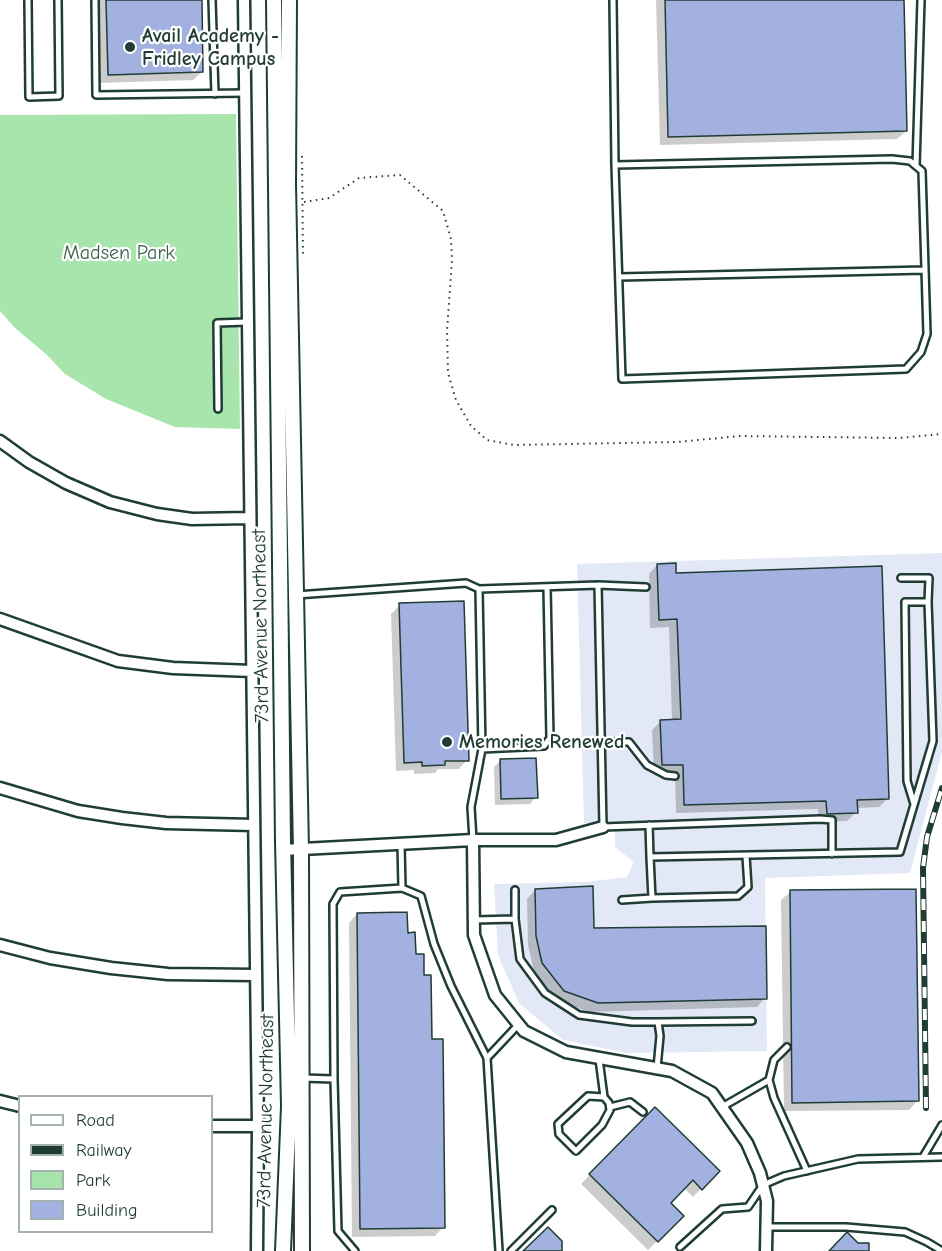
<!DOCTYPE html>
<html>
<head>
<meta charset="utf-8">
<style>
	body { margin:0 }
	#map { position:relative; width:942px; height:1251px; overflow:hidden; background:#fff; font-family:"Comic Neue",sans-serif }
	canvas { display:block }
	.legend { position:absolute; left:18px; top:1095px; width:195px; height:138px; box-sizing:border-box; background:#fff; border:2px solid #a5b1ae; margin:0; padding:8px 10px; list-style:none; font-size:18px; color:#1f3d34 }
	.legend li { display:flex; align-items:center; gap:12px; height:30px }
	.legend b { width:30px; border:2px solid #a5b1ae }
</style>
</head>
<body>
<div id="map">
<canvas width="942" height="1251"></canvas>
<ul class="legend">
<li><b style="height:8px;background:#fff"></b>Road</li>
<li><b style="height:8px;background:#1f3d34"></b>Railway</li>
<li><b style="height:16px;background:#a8e5ac"></b>Park</li>
<li><b style="height:16px;background:#a2b1e0"></b>Building</li>
</ul>
</div>
<script>
const ctx = document.querySelector('canvas').getContext('2d');
ctx.lineJoin = 'round';
function fill(path, color) { ctx.fillStyle = color; ctx.fill(path, 'evenodd'); }
const shape = rows => new Path2D(rows.map(r => 'M' + r).join(''));
function strokePath(path, color, width, dash) { ctx.strokeStyle = color; ctx.lineWidth = width; ctx.lineCap = dash ? 'butt' : 'round'; ctx.setLineDash(dash || []); ctx.stroke(path); }
function write(font, color, halo, rows, align = 'center') {
  ctx.font = font + ' "Comic Neue",sans-serif'; ctx.lineWidth = 4.5; ctx.setLineDash([]); ctx.textBaseline = 'middle'; ctx.strokeStyle = halo; ctx.fillStyle = color; for (const [text, x, y, turn = 0] of rows) {
    ctx.save(); ctx.translate(x, y); ctx.rotate((+turn || 0) * Math.PI / 180); ctx.textAlign = isNaN(turn) ? turn : align; if (halo) ctx.strokeText(text, 0, 0); ctx.fillText(text, 0, 0); ctx.restore();
  }
}
fill(shape([
	[942,553,942,752,910,873,765,878,767,1051,627,1053,563,1040,519,1003,498,955,494,884,586,882,627,877,634,862,615,847,615,823,584,823,577,564]
]), '#e3e8f6');
fill(shape([
	[236,114,240,429,175,427,106,399,65,374,46,354,15,328,0,311,0,115]
]), '#a8e5ac');
fill(shape([
	[98,0,200,0,202,72,193,80,100,83],
	[656,0,903,0,906,131,897,139,660,145],
	[657,565,675,574,888,798,879,807,856,808,856,812,847,821,819,822,818,809,676,813,675,773,654,773,652,730,661,721,672,721,669,627,650,628,649,574],
	[400,605,467,760,459,769,438,769,435,773,414,774,414,770,396,771,391,614],
	[500,761,536,797,530,804,495,805,494,767],
	[535,890,593,930,765,998,757,1007,589,1012,556,999,534,972,528,945,527,899],
	[790,892,917,1101,909,1110,784,1111,781,900],
	[357,914,406,934,423,977,431,1041,443,1227,435,1236,352,1237,349,923],
	[655,1109,718,1171,693,1197,684,1188,669,1203,682,1216,648,1250,581,1184]
]), '#0003');
const building = shape([
	[106,0,202,0,203,72,108,75,106,0],
	[665,0,904,0,907,131,668,137,665,0],
	[676,563,676,573,882,566,889,799,857,800,858,813,827,814,826,801,684,805,683,765,662,765,660,720,681,719,677,619,659,620,657,564,676,563],
	[464,601,469,761,445,761,445,765,422,766,422,762,404,763,399,603,464,601],
	[536,758,538,798,501,799,500,759,536,758],
	[593,886,594,928,766,926,767,999,598,1003,564,991,542,963,536,936,535,889,593,886],
	[916,889,919,1101,792,1103,790,890,916,889],
	[407,912,408,933,415,932,416,954,424,954,424,975,431,975,432,1039,443,1039,445,1228,360,1229,357,913,407,912],
	[655,1107,720,1171,702,1190,693,1180,671,1203,684,1216,658,1242,589,1174,655,1107],
	[548,1227,562,1241,562,1251,523,1251,548,1227],
	[847,1232,858,1243,869,1243,869,1251,829,1251,847,1232]
]);
fill(building, '#a2b1e0');
strokePath(building, '#1f3d34', 1.5);
const service = shape([
	[28,0,29,97,59,96,58,0],
	[95,0,96,95,245,93],
	[212,0,215,94],
	[613,0,615,165,622,379,906,369,921,352,927,334,922,171,910,161,892,159,615,165],
	[916,166,921,0],
	[619,277,925,270],
	[218,409,217,323,247,322],
	[901,578,929,578,928,602],
	[598,585,646,587],
	[296,595,466,583,479,589],
	[600,742,629,742,647,765,666,775,675,776],
	[482,749,544,746,550,738,547,587],
	[649,825,650,857,900,852,933,741,928,602,905,602,907,781,914,804],
	[473,840,471,807,482,749,479,589,598,585,603,827,820,819,832,820,832,854],
	[401,844,402,888],
	[650,857,652,898,738,896,748,887,746,856],
	[622,900,652,898],
	[515,919,515,890],
	[474,920,515,919,520,959,545,993,579,1015,632,1022,658,1022,660,1036,657,1068],
	[658,1022,752,1021],
	[487,1058,519,1024],
	[599,1059,604,1097,609,1103,610,1110,602,1125,576,1151,559,1134,558,1124,588,1096,604,1097],
	[302,1078,334,1079],
	[769,1080,774,1060,787,1047],
	[610,1107,630,1102,643,1112],
	[722,1107,769,1080,774,1098,807,1171],
	[923,1157,942,1125],
	[766,1227,846,1227,905,1232,927,1242,942,1251],
	[680,1247,722,1209,748,1207,763,1185,784,1176,858,1159,942,1157],
	[355,1251,338,1231,334,1079,333,904,340,892,402,888,421,896,434,944,451,986,487,1058,499,1251],
	[511,1251,552,1210]
]);
const minor = shape([
	[244,0,258,1126,257,1251],
	[0,441,29,462,66,483,110,502,157,514,192,519,250,518],
	[0,619,118,661,173,668,252,671],
	[0,788,78,811,122,818,166,823,254,825],
	[473,840,474,935,495,995,524,1031,566,1052,672,1071,712,1093,747,1143,760,1173,767,1201,766,1251],
	[283,850,473,840,556,840,603,827],
	[0,945,50,958,111,968,168,974,255,975],
	[0,1101,20,1106],
	[212,1126,258,1126]
]);
const tertiary = shape([
	[274,0,283,842,289,1106,283,1251],
	[289,0,288,184,301,850,302,1251]
]);
strokePath(service, '#1f3d34', 10);
strokePath(minor, '#1f3d34', 15);
strokePath(tertiary, '#1f3d34', 18);
strokePath(shape([
	[302,156,303,258],
	[304,202,329,198,359,178,400,175,443,211,451,239,452,260,447,331,448,373,456,400,471,426,487,440,514,445,677,442,740,436,899,438,942,434]
]), '#1f3d34', 2, [1.5, 4.5]);
strokePath(service, '#fff', 5);
strokePath(minor, '#fff', 10);
strokePath(tertiary, '#fff', 14);
const rail = shape([
	[926,1108,923,868,927,837,942,788]
]);
strokePath(rail, '#1f3d34', 6);
strokePath(rail, '#fff', 4, [11]);
for (const [x, y, r, color] of [
	[130,47,6,"#1f3d34"],
	[447,742,6,"#1f3d34"]
]) { const dot = new Path2D(); dot.arc(x, y, r, 0, 2 * Math.PI); ctx.fillStyle = color; ctx.fill(dot); strokePath(dot, '#fff', 2); }
write('bold 20px', '#1f3d34', '#fff', [
	["Avail Academy -",142,36],
	["Fridley Campus",142,59],
	["Memories Renewed",459,742]
], 'left');
write('20px', '#3a5f4c', '#fff', [
	["Madsen Park",119,253]
]);
write('20px', '#1f3d34', '#fff', [
	["73rd Avenue Northeast",261,626,-91],
	["73rd Avenue Northeast",266,1111,-89]
]);
</script>
</body>
</html>
